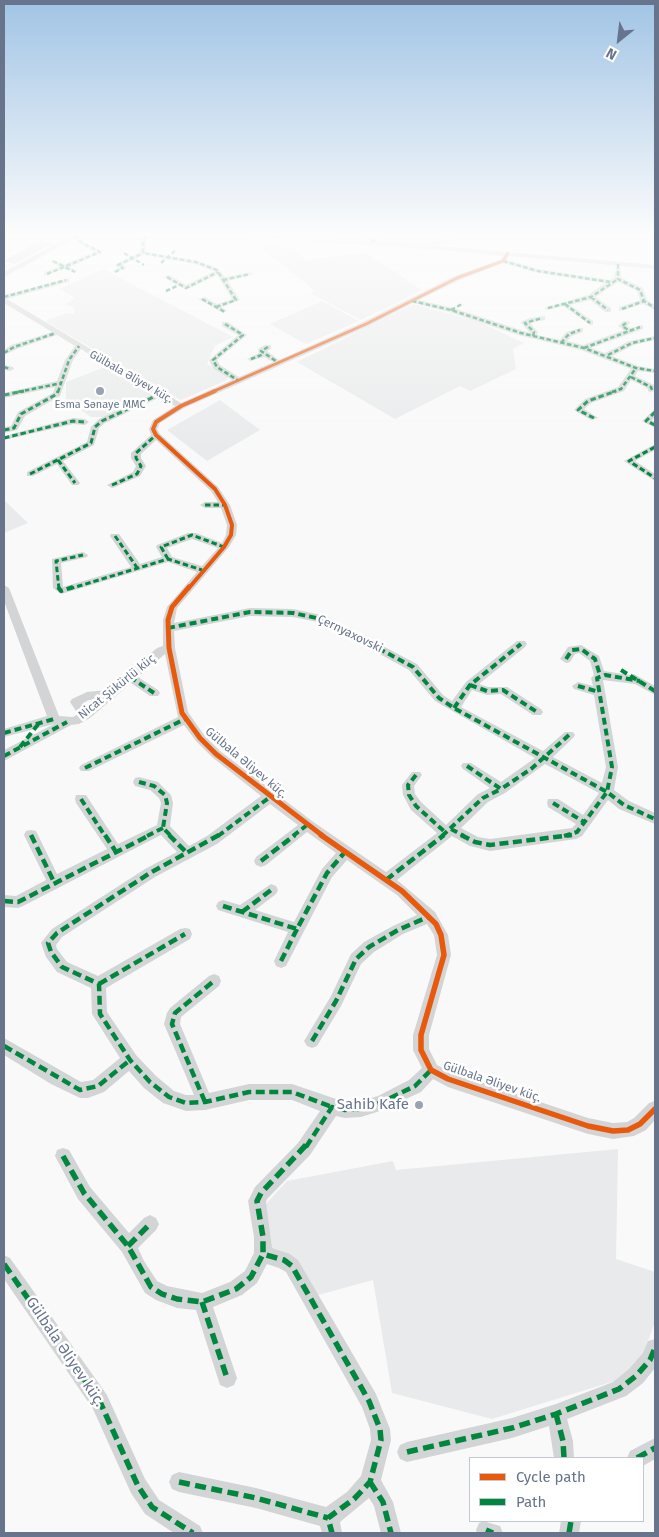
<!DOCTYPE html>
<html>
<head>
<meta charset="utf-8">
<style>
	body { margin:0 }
	#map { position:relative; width:659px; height:1537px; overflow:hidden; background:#f9f9f9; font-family:"Fira Sans",sans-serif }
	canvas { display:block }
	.frame { position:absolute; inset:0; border:5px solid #67748b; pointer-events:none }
	.legend { position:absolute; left:469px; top:1457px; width:175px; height:65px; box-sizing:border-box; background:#fff; border:1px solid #c2c7d1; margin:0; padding:6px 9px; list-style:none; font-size:15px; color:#67748b }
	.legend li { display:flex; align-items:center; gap:10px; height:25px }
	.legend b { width:25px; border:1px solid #c2c7d1 }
	.north { position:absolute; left:594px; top:15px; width:50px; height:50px; -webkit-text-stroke:4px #fff; paint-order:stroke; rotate:209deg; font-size:14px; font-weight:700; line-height:20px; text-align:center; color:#67748b }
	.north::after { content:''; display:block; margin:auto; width:18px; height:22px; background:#67748b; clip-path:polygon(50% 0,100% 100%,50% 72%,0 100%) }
</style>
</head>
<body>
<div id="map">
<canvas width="659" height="1537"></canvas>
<div class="frame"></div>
<ul class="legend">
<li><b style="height:6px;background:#e8590c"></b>Cycle path</li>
<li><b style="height:6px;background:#00873e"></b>Path</li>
</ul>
<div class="north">N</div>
</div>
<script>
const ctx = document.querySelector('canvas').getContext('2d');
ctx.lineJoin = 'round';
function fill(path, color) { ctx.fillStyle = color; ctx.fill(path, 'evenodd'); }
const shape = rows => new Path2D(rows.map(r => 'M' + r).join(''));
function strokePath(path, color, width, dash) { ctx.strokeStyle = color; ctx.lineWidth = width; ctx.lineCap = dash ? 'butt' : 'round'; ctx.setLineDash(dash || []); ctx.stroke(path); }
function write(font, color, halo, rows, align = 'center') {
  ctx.font = font + ' "Fira Sans",sans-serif'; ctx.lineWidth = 5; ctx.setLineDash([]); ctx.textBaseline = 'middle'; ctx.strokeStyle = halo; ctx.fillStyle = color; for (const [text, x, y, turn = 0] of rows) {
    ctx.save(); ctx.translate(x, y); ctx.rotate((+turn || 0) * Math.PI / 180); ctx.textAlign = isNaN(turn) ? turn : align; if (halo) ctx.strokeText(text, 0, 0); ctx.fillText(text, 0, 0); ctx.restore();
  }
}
fill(shape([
	[276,244,281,248,290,246,307,260,365,252,422,290,361,320,310,293,315,291,260,247],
	[103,269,233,337,215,346,207,364,228,375,227,380,181,400,45,321,67,313,74,314,74,308,65,304,75,298,59,289],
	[322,301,359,321,306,344,270,324],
	[413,304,477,321,524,343,513,349,516,369,470,391,460,386,395,419,297,362],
	[105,367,153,395,108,417,91,417,66,400,66,382],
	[220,400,260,430,207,461,167,430],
	[4,500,28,523,4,533],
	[618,1149,616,1259,655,1272,655,1322,642,1357,621,1379,492,1419,392,1393,373,1280,311,1297,271,1250,265,1205,287,1181,393,1161,396,1170]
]), '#e9eaeb');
fill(shape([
	[41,240,53,243,15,264,4,261]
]), '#d6d7d8');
fill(shape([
	[72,235,80,235,84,242,103,252,70,267,77,271,77,273,64,269,44,276,44,272,59,267,51,262,51,260,65,264,94,252,80,244,74,239,4,277,4,272,72,235],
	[143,235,149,235,146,241,146,252,198,261,219,269,225,277,250,272,254,274,228,281,240,300,222,307,227,311,223,313,198,299,205,297,217,304,232,299,217,275,186,290,163,277,170,275,186,285,214,271,194,264,144,255,123,265,127,268,125,269,113,273,113,271,118,268,115,265,116,264,140,252,140,241,143,235],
	[373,235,379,235,378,240,373,243,369,243,373,235],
	[416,244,655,265,655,269,509,256,507,260,539,269,610,280,614,278,616,268,620,268,622,278,643,288,647,300,655,305,655,310,643,304,619,311,619,307,640,300,637,291,618,282,596,297,611,308,611,312,605,312,590,300,570,305,593,321,593,325,590,325,563,306,548,310,544,308,588,295,605,283,538,273,503,263,460,280,419,300,454,308,530,333,521,323,522,321,530,318,545,316,545,320,530,323,538,332,537,335,560,340,566,332,580,328,583,328,583,332,572,336,567,341,583,345,624,330,618,326,623,321,629,321,630,323,627,326,630,328,643,325,643,329,591,348,605,353,629,341,655,336,655,340,634,345,612,356,638,366,655,369,655,373,638,371,635,376,654,385,655,391,649,392,647,388,631,380,624,391,591,403,584,409,598,418,591,420,574,410,585,399,618,387,631,369,581,350,518,335,449,312,413,303,369,326,184,408,160,423,157,429,160,434,218,487,230,505,237,525,236,535,229,547,177,608,174,623,250,608,293,609,326,616,417,664,443,695,452,701,466,682,517,641,525,641,527,644,525,647,479,684,488,687,507,687,541,709,543,712,541,715,533,715,501,694,487,695,472,690,461,707,543,751,565,732,573,732,575,735,573,738,553,757,602,783,606,767,594,695,574,689,572,686,578,682,593,686,591,678,594,675,590,661,579,653,575,654,570,662,566,663,560,659,568,647,581,645,599,656,604,671,630,675,634,674,655,686,655,695,635,684,603,680,618,767,614,790,629,801,655,813,655,824,619,809,608,800,582,836,576,839,490,851,470,846,452,836,397,880,435,912,448,935,451,955,429,1035,429,1049,437,1065,451,1072,588,1118,613,1123,627,1122,634,1118,649,1103,655,1101,655,1120,646,1130,634,1136,613,1139,588,1134,448,1087,433,1079,421,1092,380,1111,361,1117,345,1118,336,1116,310,1155,267,1199,266,1202,272,1248,290,1254,298,1260,376,1394,390,1429,391,1440,381,1480,393,1502,401,1533,381,1533,374,1506,369,1498,340,1522,342,1533,322,1533,320,1526,256,1508,179,1492,172,1489,169,1482,172,1475,179,1472,256,1488,326,1507,347,1492,361,1476,371,1440,370,1429,362,1407,286,1272,279,1268,267,1264,257,1283,242,1295,213,1307,237,1378,234,1385,227,1388,220,1385,196,1310,177,1308,156,1300,145,1293,122,1252,78,1199,55,1156,57,1150,63,1148,69,1150,90,1187,129,1233,144,1218,150,1215,156,1218,159,1224,156,1230,138,1248,144,1261,157,1281,167,1286,202,1293,230,1282,245,1271,254,1253,254,1237,248,1201,255,1187,298,1143,320,1111,292,1100,249,1100,205,1110,186,1111,163,1103,144,1088,129,1071,104,1092,88,1098,80,1098,51,1084,4,1055,4,1038,81,1082,93,1080,120,1058,92,1014,91,988,57,972,46,957,41,943,52,929,145,869,177,852,161,835,23,906,18,908,4,907,4,895,16,896,46,880,24,835,26,831,31,830,36,831,57,874,107,849,76,803,75,799,76,795,86,795,118,844,157,825,161,803,159,798,150,790,135,786,133,782,135,778,139,777,158,782,171,795,173,803,170,826,189,846,207,836,261,796,212,757,196,741,184,725,89,771,81,771,79,768,81,765,178,717,165,654,138,677,158,690,160,693,158,696,150,696,131,683,90,718,79,724,71,725,4,761,4,750,54,724,4,737,4,729,47,716,4,601,4,585,9,588,59,716,73,717,78,714,70,702,72,699,87,692,108,690,157,648,163,646,163,620,167,607,197,572,168,562,61,594,53,588,52,559,83,552,88,555,87,557,61,563,63,587,131,567,110,536,111,534,119,534,140,564,162,557,156,547,157,545,188,533,196,533,222,543,226,535,227,525,221,508,205,508,200,505,205,502,218,502,211,491,156,440,141,454,141,458,146,466,140,476,115,487,112,488,107,485,133,472,136,466,131,458,131,453,151,435,149,429,153,420,175,406,160,397,105,423,99,428,94,445,63,461,80,483,78,485,72,485,57,464,33,476,27,476,27,472,87,442,91,427,99,419,154,394,81,349,73,360,60,396,25,416,17,430,4,433,4,427,11,426,18,412,53,393,55,387,4,398,4,393,57,381,65,360,75,346,57,335,17,349,4,355,4,350,11,345,52,332,4,303,4,295,69,278,69,282,7,299,181,403,232,380,214,369,209,360,238,335,222,326,222,322,228,322,247,335,217,360,220,365,239,377,273,362,264,357,251,361,247,359,259,353,258,349,265,345,271,345,271,349,267,351,279,360,363,322,454,276,500,260,503,256,414,247,414,245,416,244],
	[192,539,218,548,202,566,172,557,167,548,192,539],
	[250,616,293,617,323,623,409,670,435,701,535,758,501,782,471,763,463,763,461,766,463,769,490,788,478,794,446,825,421,802,415,794,414,786,422,775,420,772,412,772,402,785,403,795,411,810,437,833,386,872,312,821,220,751,204,735,188,712,175,648,174,631,250,616],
	[97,699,87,708,83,703,89,700,97,699],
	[545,764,599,793,583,815,558,799,548,799,547,803,548,807,576,824,572,828,490,839,478,837,461,828,488,802,505,793,545,764],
	[270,804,298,825,256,857,254,861,256,865,261,867,266,865,307,832,336,853,322,869,294,922,255,910,276,894,278,890,276,886,271,884,240,905,223,900,218,902,216,906,218,910,288,932,274,961,276,966,281,968,286,966,332,877,347,860,397,895,417,915,393,926,364,942,351,954,331,996,304,1041,307,1046,312,1048,317,1046,341,1006,361,964,374,952,403,934,427,924,434,935,437,955,413,1035,413,1050,422,1068,409,1080,378,1096,361,1101,345,1102,292,1084,249,1084,209,1093,180,1024,181,1017,219,986,221,981,219,976,214,974,209,976,170,1008,167,1013,164,1024,194,1095,186,1095,174,1091,156,1076,136,1055,107,1012,106,988,190,939,192,934,190,929,185,928,180,929,98,976,67,962,57,949,56,945,62,937,155,877,217,844,270,804],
	[4,365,13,367,14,369,10,371,4,370,4,365],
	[655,409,655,417,652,420,655,422,655,428,642,421,655,409],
	[73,418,85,419,89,422,85,425,73,424,4,440,4,436,73,418],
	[655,444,655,450,635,461,655,474,655,481,624,461,655,444],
	[4,1255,10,1258,107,1395,145,1479,159,1500,200,1526,203,1533,174,1533,145,1514,131,1493,93,1409,4,1279,4,1255],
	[655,1339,655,1368,643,1383,626,1396,567,1419,573,1441,574,1458,554,1458,549,1426,512,1438,407,1462,400,1459,397,1452,400,1445,407,1442,512,1418,556,1404,613,1382,629,1369,643,1353,648,1341,655,1339],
	[655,1438,655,1459,643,1466,643,1458,627,1458,630,1451,655,1438],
	[483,1521,500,1526,503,1533,477,1533,476,1530,479,1523,483,1521],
	[561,1521,581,1521,579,1533,559,1533,561,1521]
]), '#d3d4d5');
fill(shape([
	[251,235,304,235,424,243,440,240,445,235,456,235,447,244,424,249,256,238,251,235]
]), '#e4e5e5');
strokePath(shape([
	[146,235,143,241,143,253,196,262,217,270,236,300,216,307],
	[371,242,375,240,376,235],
	[124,253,144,265],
	[53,261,75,272],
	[503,261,538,271,610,282],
	[161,263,177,249],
	[618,264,618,279,640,290,644,301,655,308],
	[115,272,123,268,118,265,143,253],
	[47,274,100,252,82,243,75,236],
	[167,277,186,288,218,272],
	[223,280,250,274],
	[166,291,179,285],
	[4,297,66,280],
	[591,297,608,310],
	[202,299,225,312],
	[412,301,451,310,521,333,584,348,636,368,655,371],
	[565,304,590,323],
	[548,308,591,297,618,279],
	[622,309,644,301],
	[451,310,462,304],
	[626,323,622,326,630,331],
	[225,324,243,335,213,360,217,367,239,381],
	[533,336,534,332,525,323,542,318],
	[561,343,569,334,580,330],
	[268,347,261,351,279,363],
	[584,348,640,327],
	[4,353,14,347,56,333],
	[608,355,632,343,655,338],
	[251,359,264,354],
	[4,367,10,369],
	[631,377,651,387,652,390],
	[18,392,62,383],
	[58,392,69,360,79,346],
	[612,392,621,389,636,368]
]), '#00873e', 2.5, [4.5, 2.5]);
strokePath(shape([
	[4,395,24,391],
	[655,412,646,421,655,425],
	[594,418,578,410,588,401,616,391],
	[4,430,14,428,21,414,57,394,58,391],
	[4,438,73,421,85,422],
	[655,447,629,461,655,478],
	[58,460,75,483],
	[30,474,91,443,95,427,102,421,160,394],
	[112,485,137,474,141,466,136,458,136,453,156,435],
	[205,505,225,505],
	[115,536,138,569],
	[168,559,161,547,192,535,224,547],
	[59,589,56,561,83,555],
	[69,589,168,559,202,570]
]), '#00873e', 3, [5.5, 3]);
strokePath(shape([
	[58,587,61,591,73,587],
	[168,628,250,612,293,613,326,620,413,667,439,698,454,708,607,792,624,805,655,819],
	[566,659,572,650,581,649,595,659,600,675],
	[621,670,655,691],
	[130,677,154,693],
	[470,685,487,691,503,690,537,712],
	[578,686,599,692],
	[454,708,470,685,521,644],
	[4,733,54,719],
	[20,747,40,722],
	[4,756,67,722],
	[467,766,501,789,531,769,569,735],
	[85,768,185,719],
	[416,775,408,785,409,795,416,806,446,833],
	[139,782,154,786,165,795,167,803,163,828,171,836],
	[81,799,105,836],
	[553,803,584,822],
	[451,829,464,836],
	[147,836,163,828],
	[218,836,270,797],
	[293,836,307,825],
	[442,836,483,798,501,789],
	[564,836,577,832,607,792,612,767,597,678,605,675,640,681]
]), '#00873e', 4, [7, 4]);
strokePath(shape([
	[31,835,54,882],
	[105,835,116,852],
	[169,835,187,853],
	[219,835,150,873,57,933,48,943,51,952,62,967,99,984,100,1014,130,1060,150,1082,169,1097,186,1103,205,1102,249,1092,292,1092,332,1107],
	[461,835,475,842,490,845,572,835],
	[261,861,295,835],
	[386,880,444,835],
	[4,901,18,902,150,835],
	[223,906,297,929,327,873,345,852],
	[242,912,271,890],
	[281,961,297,929],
	[99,984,185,934],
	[312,1041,336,1001,356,959,369,947,398,930,430,916],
	[4,1046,80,1090,98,1086,130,1060],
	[205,1102,172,1024,175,1013,214,981],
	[306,1147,332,1107,345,1110,361,1109,380,1103,415,1086,431,1070]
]), '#00873e', 4.5, [9, 4.5]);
strokePath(shape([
	[306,1145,261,1193,257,1201,263,1237,263,1254,284,1260,292,1266,369,1401,380,1429,381,1440,370,1482,354,1499,328,1518,332,1533],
	[63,1156,84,1193,128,1246,151,1287,162,1294,177,1299,202,1302,236,1289,251,1277,263,1254],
	[128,1246,150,1224],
	[4,1264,100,1402,138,1486,152,1507,193,1533],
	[202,1302,227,1378],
	[556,1414,563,1441,564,1458],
	[407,1452,512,1428,556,1414,619,1389,636,1376,650,1360,655,1348],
	[637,1458,655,1448],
	[179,1482,256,1498,328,1518],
	[370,1482,383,1502,391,1533],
	[486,1530,493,1533],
	[569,1533,571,1521]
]), '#00873e', 5.5, [11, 5.5]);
strokePath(shape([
	[212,392,366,324,457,278,503,261,508,253]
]), '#e8590c', 3);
strokePath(shape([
	[188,589,224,547,231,535,232,525,225,505,215,489,156,435,153,429,156,422,181,406,215,391]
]), '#e8590c', 4);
strokePath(shape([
	[189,587,172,607,168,620,169,648,182,713,200,738,216,754,323,836]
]), '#e8590c', 5);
strokePath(shape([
	[321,835,402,891,436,924,441,935,444,955,421,1035,421,1050,431,1070,448,1079,588,1126,613,1131,628,1130,640,1124,655,1109]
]), '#e8590c', 5.5);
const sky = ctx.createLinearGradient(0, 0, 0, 450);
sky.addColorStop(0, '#a1c4e5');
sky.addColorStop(0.52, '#fcfcfc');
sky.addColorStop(1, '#fcfcfc00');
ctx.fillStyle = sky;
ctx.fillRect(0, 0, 659, 450);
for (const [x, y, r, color] of [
	[100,391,5,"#9aa3b2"],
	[419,1105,5,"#9aa3b2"]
]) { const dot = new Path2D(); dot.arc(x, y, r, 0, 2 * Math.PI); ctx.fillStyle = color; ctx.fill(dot); strokePath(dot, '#fff', 2); }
write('11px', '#67748b', '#fff', [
	["Gülbala Əliyev küç.",131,377,30]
]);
write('11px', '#67748b', '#fff', [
	["Esma Sənaye MMC",100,405]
]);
write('12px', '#67748b', '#fff', [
	["Çernyaxovski",350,634,26],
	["Nicat Şükürlü küç",117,687,-39],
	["Gülbala Əliyev küç.",246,763,40],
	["Gülbala Əliyev küç.",492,1082,19]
]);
write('15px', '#67748b', '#fff', [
	["Sahib Kafe",409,1105]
], 'right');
write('15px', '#67748b', '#fff', [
	["Gülbala Əliyev küç.",65,1352,56]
]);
</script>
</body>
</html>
